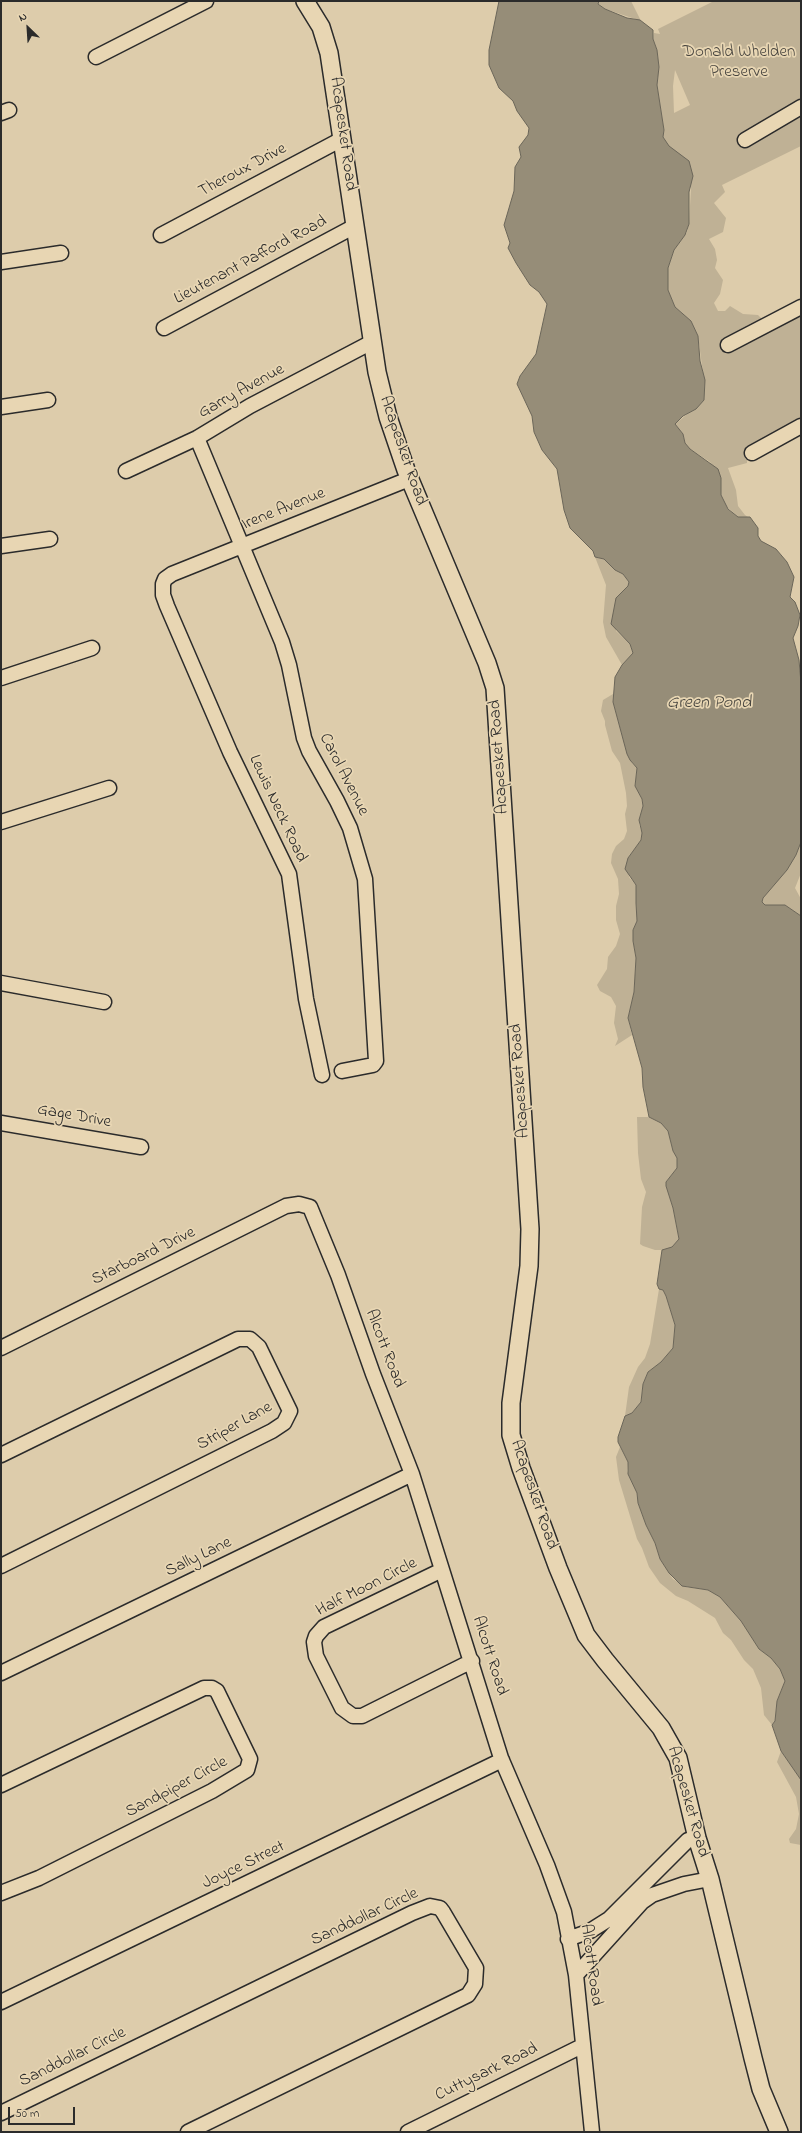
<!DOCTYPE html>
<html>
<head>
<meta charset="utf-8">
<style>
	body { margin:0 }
	#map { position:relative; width:802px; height:2133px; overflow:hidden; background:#ddccab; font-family:"Indie Flower",sans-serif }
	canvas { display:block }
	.frame { position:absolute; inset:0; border:2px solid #2b2b2b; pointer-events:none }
	.north { position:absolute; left:8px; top:8px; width:40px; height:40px; -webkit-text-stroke:3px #e8d6b3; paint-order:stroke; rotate:335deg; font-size:11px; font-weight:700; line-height:16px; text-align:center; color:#2b2b2b }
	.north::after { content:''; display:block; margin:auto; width:14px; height:18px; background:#2b2b2b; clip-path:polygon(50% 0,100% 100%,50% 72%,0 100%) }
	.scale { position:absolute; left:8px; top:2107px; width:67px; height:18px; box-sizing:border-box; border:2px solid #2b2b2b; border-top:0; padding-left:5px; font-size:12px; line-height:14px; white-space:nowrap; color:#2b2b2b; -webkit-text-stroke:3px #e8d6b3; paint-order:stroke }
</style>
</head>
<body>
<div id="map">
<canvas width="802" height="2133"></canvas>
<div class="frame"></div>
<div class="north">N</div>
<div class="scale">50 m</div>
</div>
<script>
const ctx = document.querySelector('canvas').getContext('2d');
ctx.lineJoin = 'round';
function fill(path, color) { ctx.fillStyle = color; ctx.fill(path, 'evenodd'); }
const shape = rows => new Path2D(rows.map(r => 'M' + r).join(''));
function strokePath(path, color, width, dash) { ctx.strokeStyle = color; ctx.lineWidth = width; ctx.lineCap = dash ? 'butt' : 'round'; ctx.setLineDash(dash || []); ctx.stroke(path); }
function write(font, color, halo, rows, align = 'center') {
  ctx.font = font + ' "Indie Flower",sans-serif'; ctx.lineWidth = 3.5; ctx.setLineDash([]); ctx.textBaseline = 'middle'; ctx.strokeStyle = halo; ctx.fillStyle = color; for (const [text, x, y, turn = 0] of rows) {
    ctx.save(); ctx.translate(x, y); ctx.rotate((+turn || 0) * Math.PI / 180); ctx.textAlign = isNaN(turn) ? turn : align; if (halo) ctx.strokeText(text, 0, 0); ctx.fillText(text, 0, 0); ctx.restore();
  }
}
fill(shape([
	[599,1,631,1,641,21,605,9,598,3],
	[714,1,801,1,801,146,722,185,725,192,714,203,726,218,723,232,709,239,715,249,717,260,715,268,723,280,720,294,714,303,718,311,725,311,730,306,743,314,758,315,763,320,801,311,801,421,747,450,747,463,728,468,736,490,738,506,745,515,748,517,738,517,724,504,721,495,721,478,710,462,690,449,685,443,683,434,675,424,701,403,704,400,705,388,698,336,691,321,675,307,668,290,668,268,674,250,687,232,689,224,691,188,663,137,664,130,657,85,659,66,657,50,653,39,654,33,660,34,658,29],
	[675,70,690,105,674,113,673,86],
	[595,557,604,559,615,570,623,574,629,582,629,586,616,598,616,631,630,644,633,653,622,665,606,637,603,622,606,585],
	[613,694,614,706,625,743,632,763,637,768,635,786,642,799,643,806,639,824,642,833,641,840,628,858,629,877,636,885,636,903,637,921,633,930,633,941,636,958,634,992,628,1018,632,1035,615,1046,618,1039,614,1023,616,1006,611,997,600,991,597,985,607,969,608,957,616,946,620,934,616,920,616,906,619,894,618,879,611,863,612,854,616,846,624,839,627,831,625,814,627,806,626,793,620,763,612,751,605,725,605,721,601,711,603,700],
	[801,842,801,873,795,888,801,899,801,916,785,905,765,905,762,902,763,898,796,855],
	[637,1117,649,1117,661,1123,668,1131,673,1151,677,1158,677,1168,666,1182,666,1186,673,1208,679,1239,672,1247,665,1250,655,1250,643,1246,640,1244,642,1207,646,1192,641,1179,638,1153],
	[659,1289,663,1290,666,1296,675,1325,673,1348,661,1362,648,1372,643,1384,641,1402,632,1413,625,1416,629,1387,638,1367,645,1358,650,1344],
	[620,1447,628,1462,627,1471,637,1493,638,1503,646,1525,655,1543,660,1559,669,1573,673,1579,686,1587,708,1590,720,1597,741,1621,759,1649,771,1658,780,1669,785,1681,777,1701,775,1721,772,1725,764,1715,761,1688,753,1669,744,1660,731,1640,723,1633,715,1618,688,1601,676,1596,660,1583,649,1567,642,1548,637,1539,619,1480,616,1457],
	[781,1751,801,1780,801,1845,790,1843,789,1839,796,1829,799,1814,796,1797,777,1762]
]), '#bfb195');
const water = shape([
	[499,1,599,1,598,4,605,9,627,18,640,20,653,30,653,39,657,50,659,67,657,85,664,130,663,137,669,146,689,161,693,176,689,192,689,224,685,235,674,250,668,268,668,290,675,307,691,321,698,336,700,361,705,380,704,400,696,409,683,416,675,424,683,434,685,443,690,449,718,469,721,478,721,495,728,509,738,517,750,517,758,528,758,536,761,541,776,549,787,562,794,577,790,597,795,602,800,615,798,626,793,638,799,660,801,683,801,842,796,855,787,870,763,898,762,902,765,905,785,905,801,916,801,1780,781,1751,772,1725,775,1721,777,1701,785,1681,780,1669,771,1658,759,1649,741,1621,720,1597,708,1590,682,1586,669,1573,660,1559,655,1543,646,1525,638,1503,637,1493,628,1474,628,1462,618,1442,618,1437,625,1416,632,1413,641,1402,643,1384,648,1372,661,1362,673,1348,675,1325,666,1296,663,1290,659,1289,657,1284,662,1250,672,1247,679,1239,673,1208,666,1186,666,1182,677,1168,677,1158,673,1151,668,1131,661,1123,649,1117,643,1087,642,1068,628,1018,634,992,636,958,633,941,633,930,637,921,636,903,636,885,625,869,628,858,641,840,642,833,639,820,643,806,642,799,635,786,637,768,630,760,627,754,613,702,615,677,622,665,633,653,630,644,611,624,616,598,628,586,629,582,623,574,615,570,604,559,595,557,593,551,570,528,564,510,557,469,542,450,534,432,532,416,517,384,520,376,536,354,547,304,539,292,530,285,516,263,508,248,510,243,504,225,514,191,515,167,521,157,519,147,528,135,529,128,517,111,513,101,499,88,489,65,489,50,499,1]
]);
fill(water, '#968d78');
strokePath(water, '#6b6659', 1);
const minor = shape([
	[96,57,206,1],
	[1,113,9,110],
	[745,140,801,107],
	[161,235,342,139],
	[1,262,61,253],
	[164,328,355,226],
	[728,345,801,307],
	[1,407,48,400],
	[197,438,282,642,289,665,304,738,309,751,337,801,350,828,365,879,376,1061,373,1065,342,1071],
	[752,453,801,426],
	[126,471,197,438,250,406,372,342],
	[1,546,50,539],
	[1,678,92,648],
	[1,822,109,788],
	[1,983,104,1002],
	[322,1075,306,999,289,874,230,752,167,606,163,595,163,584,165,579,172,574,409,479],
	[1,1123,141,1147],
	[1,1348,286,1206,299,1204,310,1207,338,1275,373,1374,412,1474,501,1758,547,1865,564,1912,576,1975,592,2132],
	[1,1455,238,1339,250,1339,259,1347,290,1411,284,1423,272,1431,1,1566],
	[442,1570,324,1627,316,1636,314,1642,316,1656,342,1708,353,1716,362,1716,472,1661],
	[1,1673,412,1474],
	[1,1785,204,1688,212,1688,217,1691,250,1759,247,1770,212,1791,39,1878,1,1893],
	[568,1939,590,1931,609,1919,688,1840,697,1838],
	[576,1975,642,1902,652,1895,684,1884,710,1879],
	[1,2002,502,1760],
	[1,2113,412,1913,430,1906,440,1908,443,1912,476,1968,475,1984,468,1995,188,2132],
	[408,2132,582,2046]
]);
const major = shape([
	[305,1,321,27,329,53,377,372,388,417,406,470,487,663,495,688,530,1229,529,1266,511,1403,511,1435,521,1468,558,1568,586,1635,605,1660,661,1728,678,1758,697,1838,710,1879,753,2058,761,2089,779,2132]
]);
strokePath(minor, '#2b2b2b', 17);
strokePath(major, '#2b2b2b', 20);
strokePath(minor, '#e8d6b3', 14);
strokePath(major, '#e8d6b3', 17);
write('17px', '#494640', '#e8d6b3', [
	["Donald Whelden",739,53],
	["Preserve",739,73]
]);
write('17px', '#2b2b2b', '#e8d6b3', [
	["Acapesket Road",342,134,82],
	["Theroux Drive",243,171,-28],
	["Lieutenant Pafford Road",251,261,-28],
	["Garry Avenue",242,392,-29],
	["Acapesket Road",402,451,71],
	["Irene Avenue",284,510,-22],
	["Acapesket Road",500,757,-94],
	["Carol Avenue",343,775,63],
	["Lewis Neck Road",277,809,65],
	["Acapesket Road",521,1081,-94],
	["Gage Drive",74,1117,10],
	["Starboard Drive",144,1257,-26],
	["Alcott Road",384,1349,69],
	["Striper Lane",235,1427,-29],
	["Acapesket Road",533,1495,71],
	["Sally Lane",199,1558,-26],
	["Half Moon Circle",367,1588,-27],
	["Alcott Road",489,1656,72],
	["Sandpiper Circle",177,1788,-28],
	["Acapesket Road",687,1802,74],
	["Joyce Street",244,1866,-26],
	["Sanddollar Circle",365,1918,-25],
	["Alcott Road",590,1965,82],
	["Sanddollar Circle",73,2058,-26],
	["Cuttysark Road",487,2073,-26]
]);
write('italic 18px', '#46443e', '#e8d6b3', [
	["Green Pond",709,704]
]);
</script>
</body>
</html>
